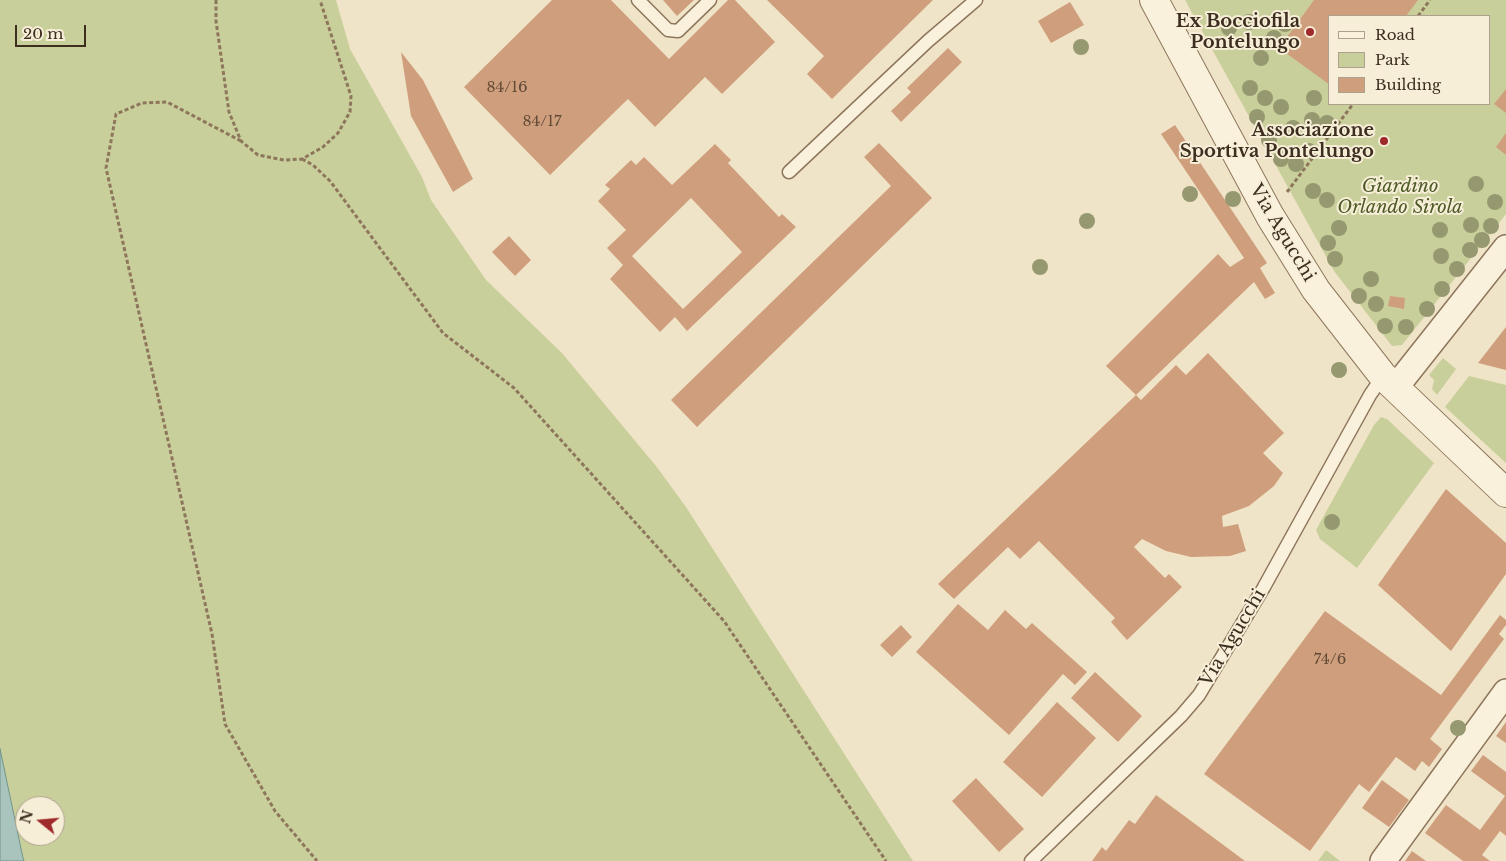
<!DOCTYPE html>
<html>
<head>
<meta charset="utf-8">
<style>
	body { margin:0 }
	#map { position:relative; width:1506px; height:861px; overflow:hidden; background:#f0e4c8; font-family:"Libre Baskerville",serif }
	canvas { display:block }
	.legend { position:absolute; left:1328px; top:15px; width:162px; height:90px; box-sizing:border-box; background:#f7eed8; border:1px solid #ada18e; margin:0; padding:6px 9px; list-style:none; font-size:15px; color:#3d2e20 }
	.legend li { display:flex; align-items:center; gap:10px; height:25px }
	.legend b { width:25px; border:1px solid #ada18e }
	.north { position:absolute; left:15px; top:796px; width:50px; height:50px; box-sizing:border-box; background:#f7eed8; border:1px solid #ada18e; border-radius:50%; rotate:287deg; font-size:14px; font-weight:700; line-height:20px; text-align:center; color:#3d2e20 }
	.north::after { content:''; display:block; margin:auto; width:18px; height:22px; background:#9e2a2b; clip-path:polygon(50% 0,100% 100%,50% 72%,0 100%) }
	.scale { position:absolute; left:15px; top:25px; width:71px; height:22px; box-sizing:border-box; border:2px solid #3d2e20; border-top:0; padding-left:6px; font-size:15px; line-height:18px; white-space:nowrap; color:#3d2e20; -webkit-text-stroke:4px #f7eed8; paint-order:stroke }
</style>
</head>
<body>
<div id="map">
<canvas width="1506" height="861"></canvas>
<ul class="legend">
<li><b style="height:6px;background:#faf1dc"></b>Road</li>
<li><b style="height:14px;background:#c9cf9b"></b>Park</li>
<li><b style="height:14px;background:#cf9f7d"></b>Building</li>
</ul>
<div class="north">N</div>
<div class="scale">20 m</div>
</div>
<script>
const ctx = document.querySelector('canvas').getContext('2d');
ctx.lineJoin = 'round';
function fill(path, color) { ctx.fillStyle = color; ctx.fill(path, 'evenodd'); }
const shape = rows => new Path2D(rows.map(r => 'M' + r).join(''));
function strokePath(path, color, width, dash) { ctx.strokeStyle = color; ctx.lineWidth = width; ctx.lineCap = dash ? 'butt' : 'round'; ctx.setLineDash(dash || []); ctx.stroke(path); }
function write(font, color, halo, rows, align = 'center') {
  ctx.font = font + ' "Libre Baskerville",serif'; ctx.lineWidth = 4; ctx.setLineDash([]); ctx.textBaseline = 'middle'; ctx.strokeStyle = halo; ctx.fillStyle = color; for (const [text, x, y, turn = 0] of rows) {
    ctx.save(); ctx.translate(x, y); ctx.rotate((+turn || 0) * Math.PI / 180); ctx.textAlign = isNaN(turn) ? turn : align; if (halo) ctx.strokeText(text, 0, 0); ctx.fillText(text, 0, 0); ctx.restore();
  }
}
fill(shape([
	[0,0,336,0,350,49,422,177,431,200,486,280,562,353,656,466,686,507,913,861,24,861,0,749],
	[25,806,55,806,55,836,25,836],
	[1185,0,1506,0,1506,214,1402,345,1392,346,1334,271],
	[1330,16,1490,16,1490,104,1330,104],
	[1443,358,1456,369,1437,395,1432,389,1434,380,1429,375],
	[1469,376,1506,385,1506,463,1445,407],
	[1381,417,1387,419,1434,463,1357,568,1320,539,1316,530,1374,425],
	[1326,850,1340,861,1318,861]
]), '#c9cf9b');
const water = shape([
	[0,749,23,858,24,861,0,861,0,749]
]);
fill(water, '#a9c4bc');
strokePath(water, '#6f938a', 1);
fill(shape([
	[552,0,611,0,669,59,728,0,735,0,775,42,722,94,705,77,655,127,628,99,550,175,464,87],
	[663,0,694,0,677,16],
	[767,0,933,0,832,99,807,74,824,56],
	[1314,0,1418,0,1406,16,1330,16,1330,85,1279,48],
	[1070,2,1084,25,1051,43,1038,21],
	[948,48,962,62,901,122,891,111,911,92,907,88],
	[401,52,423,80,473,179,453,192,411,116],
	[1506,89,1506,113,1494,104],
	[1175,125,1267,263,1260,268,1275,293,1265,299,1254,282,1136,395,1106,366,1218,254,1230,267,1244,258,1161,134],
	[1506,133,1506,155,1496,147],
	[879,143,932,198,697,427,671,400,891,186,864,157],
	[715,144,731,160,728,163,779,217,782,214,796,227,687,331,675,317,660,332,610,279,623,265,607,248,626,230,598,201,610,189,605,185,631,160,636,165,644,157,672,185],
	[691,198,742,252,683,309,632,256],
	[509,236,531,260,515,276,492,252],
	[1390,296,1405,298,1404,309,1388,306],
	[1506,327,1506,370,1478,363],
	[1208,353,1284,433,1263,453,1283,473,1274,486,1249,506,1222,516,1223,527,1238,524,1246,551,1230,556,1191,557,1166,551,1142,539,1134,547,1165,578,1169,574,1182,587,1127,640,1111,622,1115,618,1039,541,1020,559,1008,547,954,599,938,584,1136,395,1141,400,1176,365,1186,375],
	[1446,489,1506,543,1506,574,1451,651,1378,585],
	[958,604,988,630,1005,610,1026,629,1032,623,1087,672,1075,685,1063,674,1009,735,916,652],
	[1325,611,1441,695,1500,615,1506,620,1506,625,1499,634,1504,639,1430,739,1442,749,1429,767,1422,761,1415,771,1396,757,1369,792,1359,784,1310,851,1204,774],
	[901,625,912,637,892,657,880,645],
	[1095,672,1142,716,1118,742,1071,698],
	[1057,702,1096,738,1042,797,1003,762],
	[1506,722,1506,743,1496,736],
	[1483,755,1506,772,1506,836,1500,831,1482,855,1490,861,1463,861,1425,833,1446,805,1480,830,1505,796,1471,771],
	[976,778,1024,829,999,852,952,801],
	[1382,780,1409,800,1389,827,1362,808],
	[1156,795,1245,861,1092,861,1102,847,1106,851,1129,820,1135,824],
	[1412,851,1426,861,1405,861]
]), '#cf9f7d');
const service = shape([
	[638,0,668,30,678,31,710,0],
	[789,172,928,41,976,0],
	[1031,861,1181,716,1199,695,1264,587,1370,395,1383,376]
]);
const minor = shape([
	[1395,388,1506,248],
	[1383,861,1506,692]
]);
const tertiary = shape([
	[1154,0,1270,216,1316,290,1383,376,1506,493]
]);
strokePath(service, '#8d765c', 15);
strokePath(minor, '#8d765c', 28);
strokePath(tertiary, '#8d765c', 30);
strokePath(shape([
	[216,0,216,21,229,112,241,141,258,155,284,160,302,159,323,147,338,133,350,112,351,96,320,0],
	[1418,16,1430,0],
	[241,141,167,102,142,103,116,114,106,168,212,634,225,724,275,811,317,861],
	[302,159,313,165,330,181,443,333,514,388,724,621,886,861],
	[1287,192,1353,104]
]), '#8d765c', 3, [4, 2.5]);
strokePath(service, '#faf1dc', 12);
strokePath(minor, '#faf1dc', 25);
strokePath(tertiary, '#faf1dc', 28);
ctx.fillStyle = '#96986f';
for (const [x, y] of [
	[1249,22],
	[1285,24],
	[1229,28],
	[1274,38],
	[1081,47],
	[1261,58],
	[1250,88],
	[1265,98],
	[1314,98],
	[1281,107],
	[1257,117],
	[1312,120],
	[1327,123],
	[1293,128],
	[1269,140],
	[1309,151],
	[1281,159],
	[1296,164],
	[1476,184],
	[1313,191],
	[1190,194],
	[1233,199],
	[1327,200],
	[1495,202],
	[1087,221],
	[1471,225],
	[1491,226],
	[1339,228],
	[1440,230],
	[1482,240],
	[1328,243],
	[1470,250],
	[1441,256],
	[1335,259],
	[1040,267],
	[1457,269],
	[1371,279],
	[1442,289],
	[1359,296],
	[1376,304],
	[1427,309],
	[1385,326],
	[1406,327],
	[1339,370],
	[1332,522],
	[1458,728]
]) { ctx.beginPath(); ctx.arc(x, y, 8, 0, 2 * Math.PI); ctx.fill(); }
for (const [x, y, r, color] of [
	[1310,32,5,"#9e2a2b"],
	[1384,141,5,"#9e2a2b"]
]) { const dot = new Path2D(); dot.arc(x, y, r, 0, 2 * Math.PI); ctx.fillStyle = color; ctx.fill(dot); strokePath(dot, '#f7eed8', 2); }
write('15px', '#624a37', null, [
	["84/16",507,88],
	["84/17",542,122],
	["74/6",1330,660]
]);
write('bold 18px', '#3d2e20', '#f7eed8', [
	["Ex Bocciofila",1300,22],
	["Pontelungo",1300,43],
	["Associazione",1374,131],
	["Sportiva Pontelungo",1374,152]
], 'right');
write('italic 18px', '#4d5a26', '#f7eed8', [
	["Giardino",1400,187],
	["Orlando Sirola",1400,208]
]);
write('18px', '#3d2e20', '#f7eed8', [
	["Via Agucchi",1282,233,59],
	["Via Agucchi",1233,638,-59]
]);
</script>
</body>
</html>
